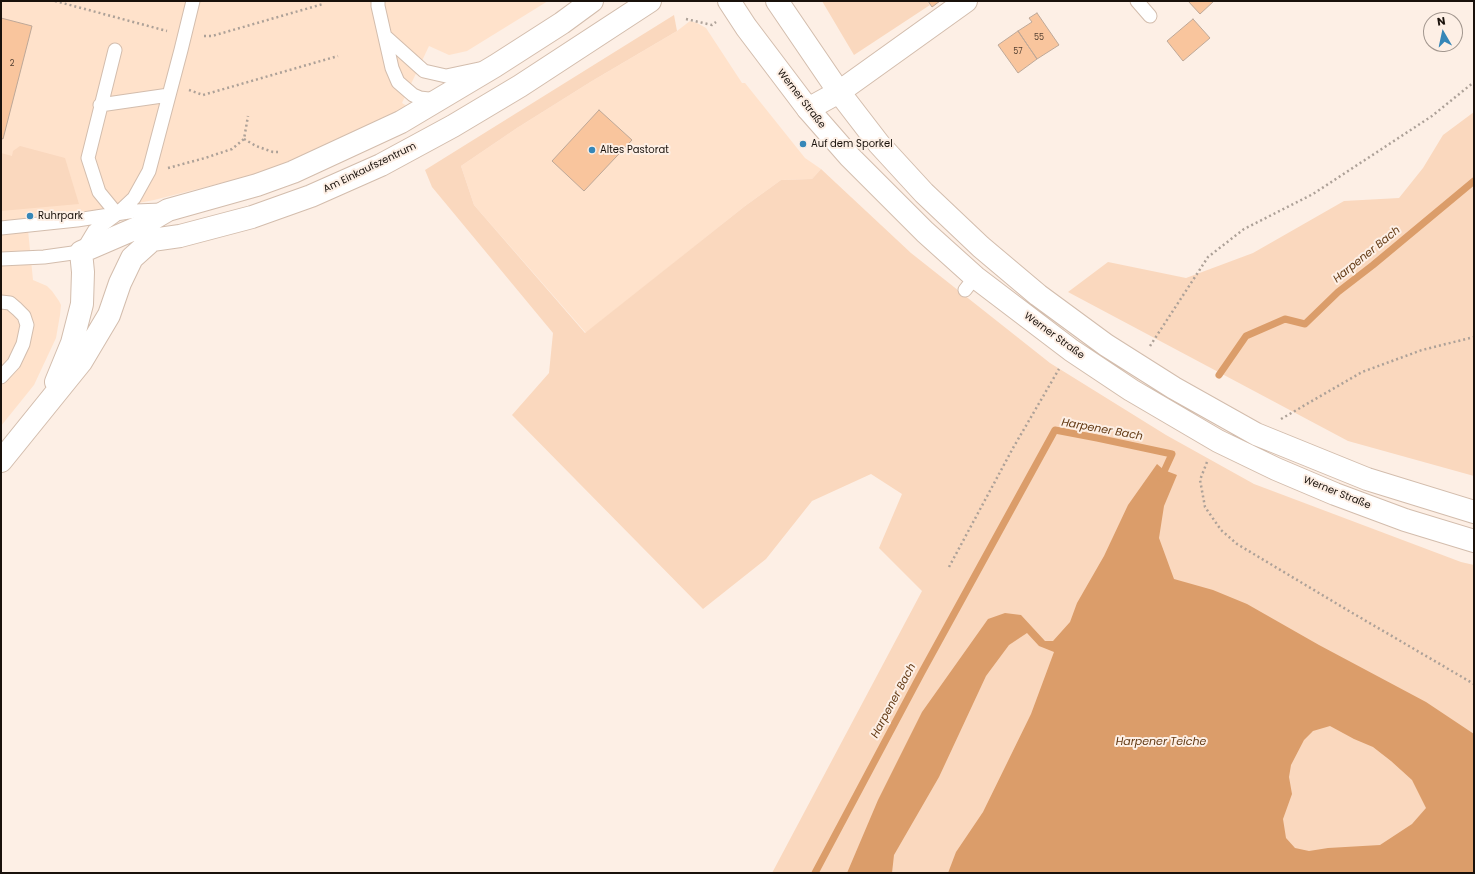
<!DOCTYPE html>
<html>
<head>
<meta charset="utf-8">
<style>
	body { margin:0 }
	#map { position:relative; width:1475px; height:874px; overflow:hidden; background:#fdefe5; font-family:Poppins,sans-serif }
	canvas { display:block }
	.frame { position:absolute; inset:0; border:2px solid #19110b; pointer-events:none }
	.north { position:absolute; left:1423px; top:12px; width:40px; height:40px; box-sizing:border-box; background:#fdefe5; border:1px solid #a2968e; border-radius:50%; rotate:351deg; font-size:11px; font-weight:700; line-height:16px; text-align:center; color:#19110b }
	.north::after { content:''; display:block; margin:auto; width:14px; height:18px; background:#3687b8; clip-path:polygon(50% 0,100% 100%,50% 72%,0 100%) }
</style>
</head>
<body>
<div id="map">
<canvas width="1475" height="874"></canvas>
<div class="frame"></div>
<div class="north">N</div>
</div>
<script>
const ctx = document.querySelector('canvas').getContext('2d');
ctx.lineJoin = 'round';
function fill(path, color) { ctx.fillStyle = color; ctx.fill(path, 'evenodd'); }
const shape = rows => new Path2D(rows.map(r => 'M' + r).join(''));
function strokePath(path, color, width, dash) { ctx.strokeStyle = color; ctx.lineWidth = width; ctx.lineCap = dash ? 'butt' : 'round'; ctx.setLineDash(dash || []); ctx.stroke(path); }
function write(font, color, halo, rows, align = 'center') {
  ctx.font = font + ' Poppins,sans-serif'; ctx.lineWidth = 4; ctx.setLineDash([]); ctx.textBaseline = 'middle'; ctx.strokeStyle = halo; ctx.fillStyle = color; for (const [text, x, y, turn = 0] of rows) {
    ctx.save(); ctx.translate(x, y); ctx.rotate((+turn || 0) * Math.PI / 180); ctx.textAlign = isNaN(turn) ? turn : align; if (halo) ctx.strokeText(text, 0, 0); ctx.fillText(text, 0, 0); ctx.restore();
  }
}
fill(shape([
	[1,1,548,1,467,51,449,55,429,46,402,103,412,109,333,146,261,173,154,200,91,212,27,220,33,280,47,286,52,291,59,301,61,305,60,315,56,338,34,385,1,426],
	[690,21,697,23,706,28,742,83,745,83,805,158,821,169,812,179,781,180,745,206,586,333,474,205,461,166,517,128,592,81,677,31]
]), '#ffe2cb');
fill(shape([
	[822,1,927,1,930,5,854,55],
	[674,15,677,31,592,81,517,128,461,166,474,205,585,333,745,206,781,180,812,179,821,169,911,253,1050,363,1166,435,1254,484,1461,562,1474,565,1474,873,772,873,922,591,879,548,902,494,871,474,812,501,766,559,703,609,512,415,549,373,553,333,432,187,425,170],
	[1474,112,1474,476,1348,441,1068,292,1108,262,1186,278,1253,253,1344,201,1399,198,1423,168,1443,135],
	[20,146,65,158,79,204,1,211,1,153,12,156,13,151]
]), '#fad8be');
fill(shape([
	[1157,464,1164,470,1177,475,1164,506,1159,538,1174,579,1213,590,1247,604,1319,645,1426,702,1474,734,1474,873,948,873,956,852,983,812,1031,714,1054,652,1039,646,1027,633,1009,645,986,676,939,777,894,855,892,873,847,873,878,800,922,712,988,619,1005,613,1021,615,1045,641,1053,641,1070,622,1077,603,1104,556,1128,505],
	[1330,726,1354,739,1373,747,1391,761,1412,780,1426,808,1412,824,1380,845,1328,848,1309,851,1295,848,1286,838,1283,819,1292,794,1289,777,1291,765,1304,740,1313,731]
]), '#db9d6a');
strokePath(shape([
	[1219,375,1246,336,1285,319,1305,324,1338,292,1373,265,1474,181],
	[815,873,922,672,1055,430,1097,438,1172,454,1161,478]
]), '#db9d6a', 7);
const building = shape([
	[928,1,940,1,932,7,928,1],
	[1188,1,1214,1,1200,14,1188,1],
	[1037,13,1059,45,1037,59,1018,31,1032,22,1029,18,1037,13],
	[1,18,32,26,3,139,1,138,1,18],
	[1193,19,1210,38,1183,61,1167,41,1193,19],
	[1018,31,1037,59,1018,73,998,45,1018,31],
	[599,110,632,140,584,191,552,161,599,110]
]);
fill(building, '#f9c59d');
strokePath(building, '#bea898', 1);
const service = shape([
	[378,1,378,6,392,68,398,82,413,95,420,98,437,100],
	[1137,1,1150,16],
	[385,36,424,71,446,76,479,69],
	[115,50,88,158,99,192,117,214],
	[100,105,169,95],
	[1,228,77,220,135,211,162,210],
	[82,251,94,231,117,214,134,198,149,171,181,50,193,1],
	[1,259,44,257,87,251],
	[965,290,975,277],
	[1,302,10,303,17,309,24,316,27,325,23,344,14,363,1,377]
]);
const minor = shape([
	[808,109,839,92,966,1],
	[56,382,72,343,82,304,83,272,81,252,139,227,168,210,257,185,293,172,401,122,495,66,562,23,592,1],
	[1,461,81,362,109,315,120,283,132,258,152,240,180,236,252,217,311,196,381,165,453,126,520,86,650,1]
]);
const secondary = shape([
	[729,1,746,27,808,109,850,157,925,232,975,277,1071,350,1131,390,1218,441,1276,469,1335,494,1405,520,1474,541],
	[777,1,839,92,879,144,924,193,981,247,1038,295,1106,345,1174,388,1256,434,1367,479,1474,512]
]);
strokePath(service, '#d3bdad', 15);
strokePath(minor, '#d3bdad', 24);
strokePath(secondary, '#d3bdad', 24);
strokePath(shape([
	[55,1,167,31],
	[686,19,712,25,716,22],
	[204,36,212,36,323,4],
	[189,90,203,95,338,56],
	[244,139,256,146,273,152,278,152],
	[168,168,205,158,232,149,244,139,248,116],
	[1150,346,1208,257,1244,229,1313,194,1432,116,1474,82],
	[1281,419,1362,372,1422,350,1474,337],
	[1207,462,1200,480,1205,507,1221,530,1237,544,1349,611,1474,684],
	[949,567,1013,448,1059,369]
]), '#ada198', 2.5, [2, 3]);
strokePath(service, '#fff', 13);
strokePath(minor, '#fff', 22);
strokePath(secondary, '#fff', 22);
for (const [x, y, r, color] of [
	[803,144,4,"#3687b8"],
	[592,150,4,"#3687b8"],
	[30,216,4,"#3687b8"]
]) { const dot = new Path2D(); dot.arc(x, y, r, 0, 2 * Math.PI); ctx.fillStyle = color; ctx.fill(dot); strokePath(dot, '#fdefe5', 1.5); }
write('8px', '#513e30', null, [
	["55",1039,38],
	["57",1018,52],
	["2",12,64]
]);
write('10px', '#19110b', '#fdefe5', [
	["Werner Straße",801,99,52],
	["Am Einkaufszentrum",370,168,-26],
	["Werner Straße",1054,336,36],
	["Werner Straße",1337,493,22]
]);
write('10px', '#19110b', '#fdefe5', [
	["Auf dem Sporkel",811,144],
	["Altes Pastorat",600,150],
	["Ruhrpark",38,216]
], 'left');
write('italic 11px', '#623913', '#fdefe5', [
	["Harpener Bach",1367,255,-39],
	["Harpener Bach",1102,430,10],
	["Harpener Bach",894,701,-62],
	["Harpener Teiche",1161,742]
]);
</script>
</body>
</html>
